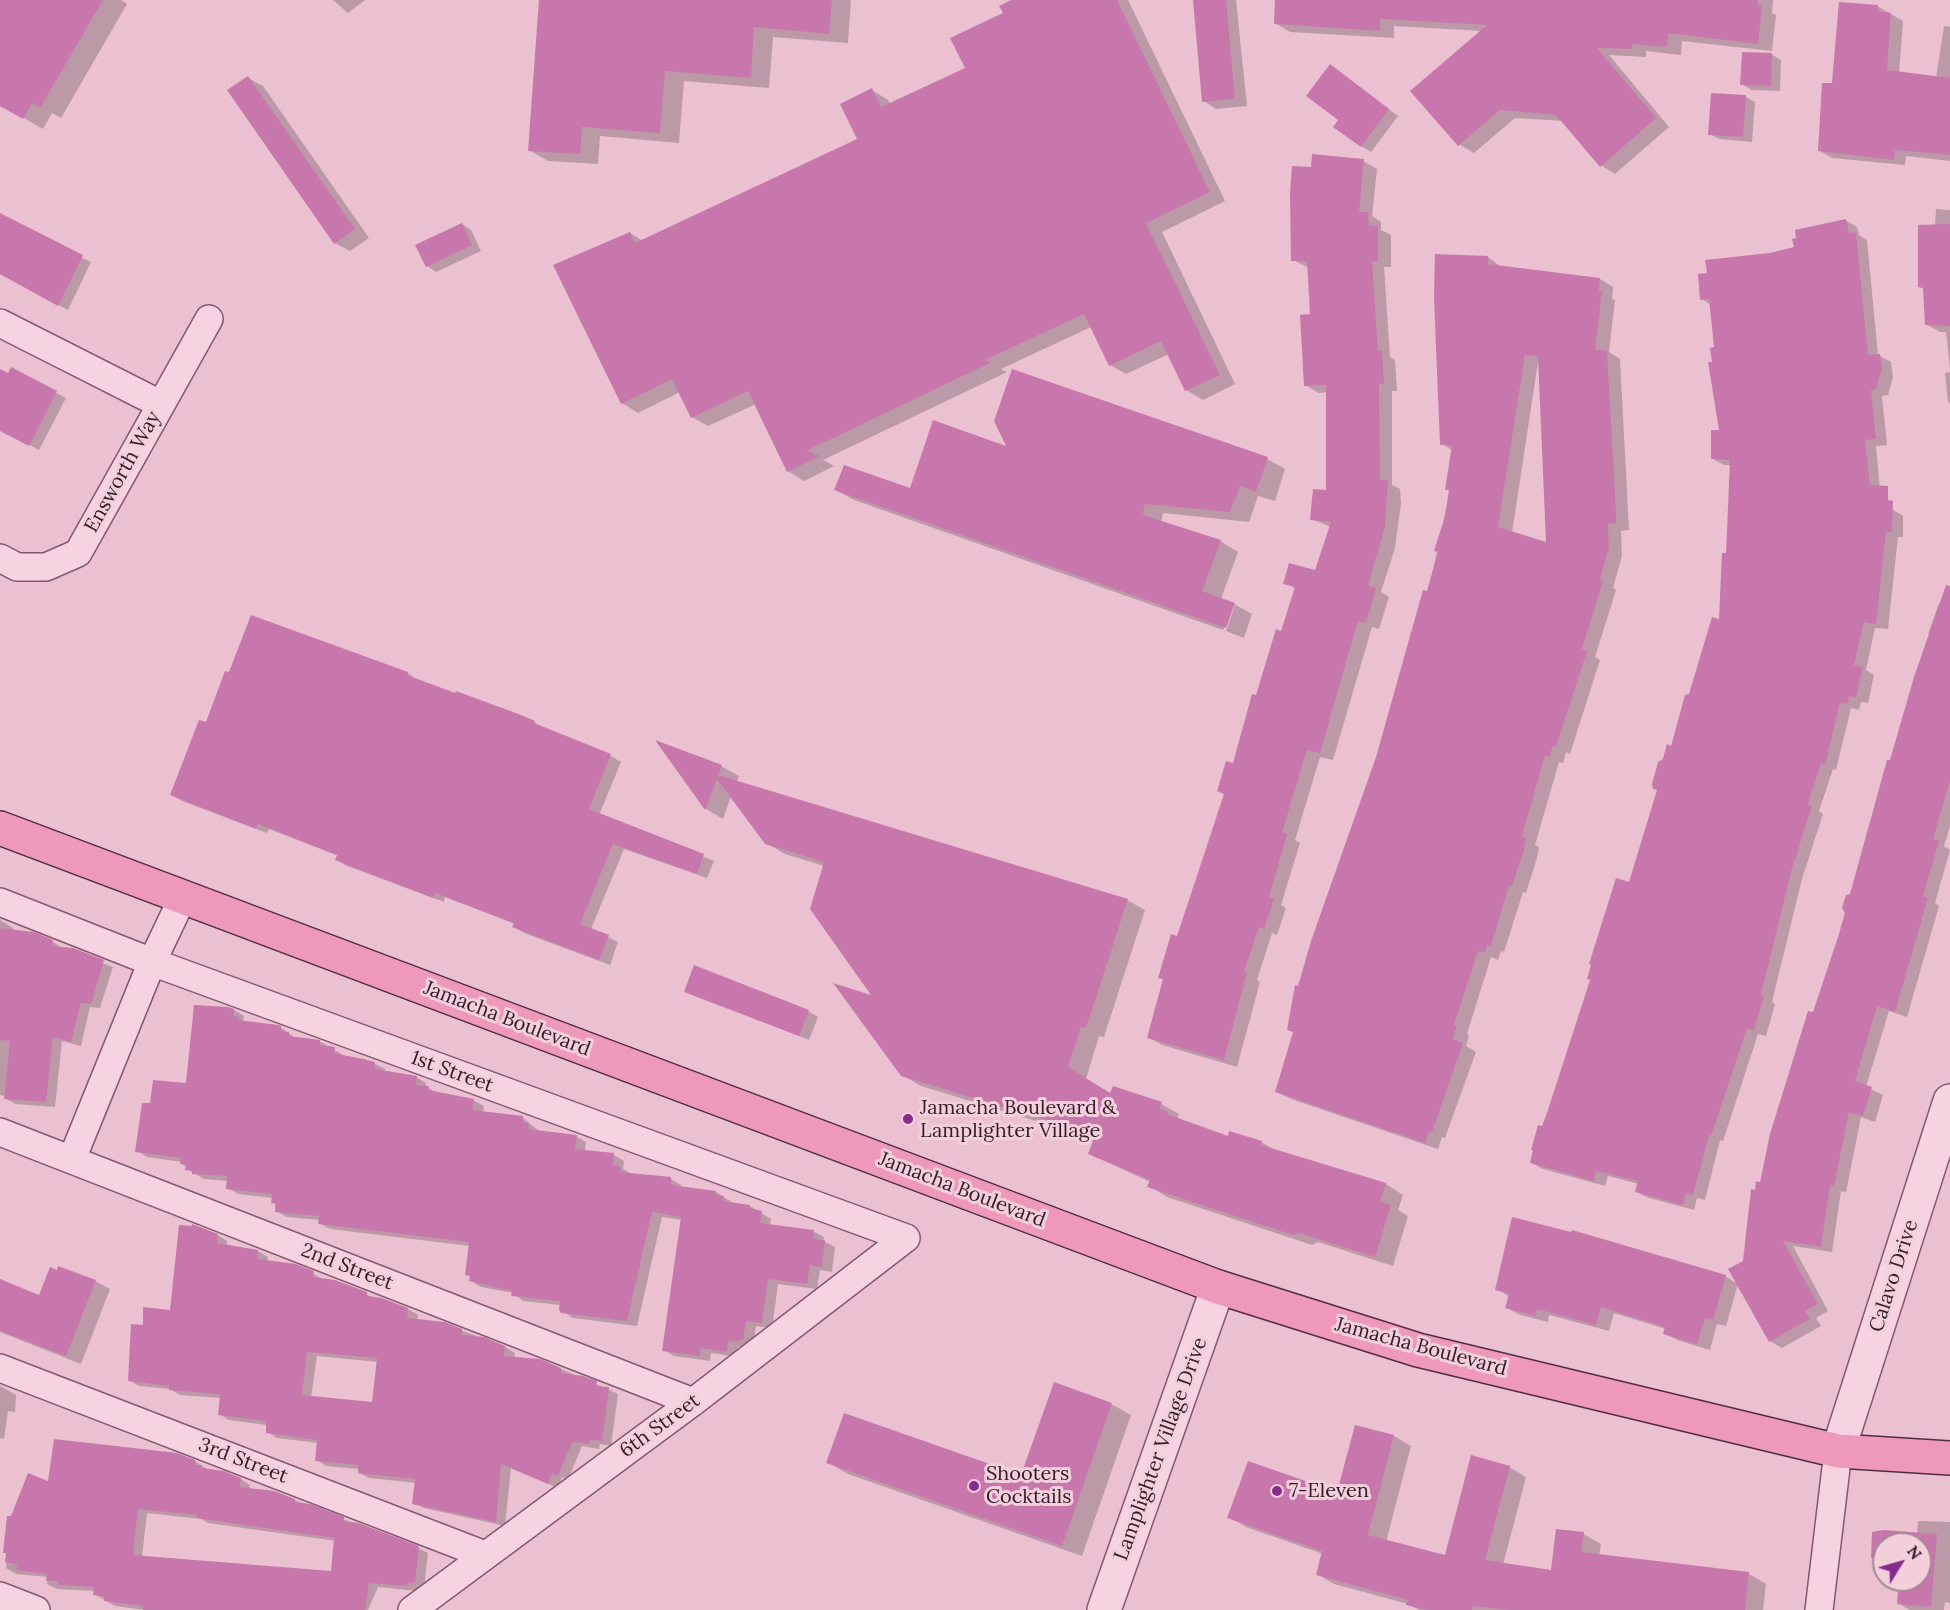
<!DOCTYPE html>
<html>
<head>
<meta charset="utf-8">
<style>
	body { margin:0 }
	#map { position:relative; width:1950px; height:1610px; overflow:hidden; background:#ebc0d0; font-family:Lora,serif }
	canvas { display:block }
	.north { position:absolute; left:1872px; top:1532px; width:60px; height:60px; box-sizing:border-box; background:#f3cfdc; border:2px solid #a68795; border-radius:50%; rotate:53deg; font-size:16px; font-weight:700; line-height:24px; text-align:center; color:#331c2a }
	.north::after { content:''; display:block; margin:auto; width:21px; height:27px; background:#852c8f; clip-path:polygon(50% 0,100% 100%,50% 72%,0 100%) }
</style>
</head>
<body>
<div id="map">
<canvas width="1950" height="1610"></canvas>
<div class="north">N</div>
</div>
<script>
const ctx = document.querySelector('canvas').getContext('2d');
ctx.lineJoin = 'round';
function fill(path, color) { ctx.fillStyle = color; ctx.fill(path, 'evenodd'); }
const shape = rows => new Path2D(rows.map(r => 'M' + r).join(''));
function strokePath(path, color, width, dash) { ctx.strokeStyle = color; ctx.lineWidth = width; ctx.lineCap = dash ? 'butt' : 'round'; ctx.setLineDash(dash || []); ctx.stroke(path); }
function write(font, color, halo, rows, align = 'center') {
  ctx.font = font + ' Lora,serif'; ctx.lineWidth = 6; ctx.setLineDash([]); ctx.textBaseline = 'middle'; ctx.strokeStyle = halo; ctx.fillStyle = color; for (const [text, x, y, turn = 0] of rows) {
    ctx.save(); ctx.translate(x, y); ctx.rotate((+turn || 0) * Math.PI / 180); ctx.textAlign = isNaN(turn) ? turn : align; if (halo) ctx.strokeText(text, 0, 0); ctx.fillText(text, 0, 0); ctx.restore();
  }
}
fill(shape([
	[0,0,121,0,127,4,61,118,52,113,43,129,0,104],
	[333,0,365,0,348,13],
	[541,0,851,0,848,43,773,37,769,88,684,81,679,143,600,136,598,164,548,161,529,150],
	[1015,0,1128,0,1225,201,1162,232,1235,384,1203,400,1186,390,1169,354,1126,374,1110,365,1091,327,1001,369,1007,372,823,460,834,466,804,481,788,471,756,404,708,426,692,417,680,392,638,413,622,403,630,233,643,241,859,140,872,90,888,100,891,105,967,69],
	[1194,0,1236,0,1247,106,1216,109,1204,101],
	[1275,0,1773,0,1772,13,1776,15,1772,51,1682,41,1681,55,1646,51,1646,57,1609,55,1669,127,1615,174,1601,165,1564,121,1515,118,1474,153,1459,144,1482,31,1394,26,1394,38,1290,32,1275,23],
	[1877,6,1903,21,1899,73,1936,78,1944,26,1950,27,1950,161,1906,156,1905,165,1832,158,1820,151,1833,85],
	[1771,54,1781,60,1780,91,1751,90,1742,84],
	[1340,72,1398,116,1371,152,1361,146,1340,120],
	[248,78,263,86,369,238,350,251,335,243],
	[1746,97,1755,102,1752,142,1719,139,1710,134],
	[1363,161,1377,169,1372,216,1381,222,1381,230,1391,235,1391,267,1384,267,1390,357,1395,360,1397,391,1392,391,1392,485,1400,489,1401,504,1395,548,1381,592,1389,597,1379,629,1372,627,1333,760,1320,757,1295,840,1300,843,1281,905,1286,908,1277,935,1272,933,1257,980,1260,982,1237,1067,1162,1045,1148,1037,1234,765,1296,589,1285,583,1316,572,1331,527,1311,519,1328,492,1328,392,1319,393,1305,385,1312,315,1309,268,1293,260,1312,169],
	[1936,209,1950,210,1950,368,1946,332,1940,332,1926,324,1924,289,1919,286,1935,226],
	[0,216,91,262,68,310,0,274],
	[1845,220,1857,227,1859,235,1867,240,1878,355,1891,362,1893,377,1888,395,1882,396,1887,445,1876,446,1880,490,1892,509,1903,516,1903,537,1898,537,1888,629,1875,628,1866,670,1874,675,1868,703,1861,702,1859,710,1851,708,1836,770,1833,769,1819,811,1823,814,1802,879,1772,1002,1775,1004,1766,1036,1758,1034,1723,1141,1720,1140,1705,1200,1697,1198,1694,1210,1649,1198,1637,1192,1639,1184,1608,1176,1605,1186,1543,1169,1532,1163,1630,884,1658,790,1664,760,1673,748,1720,621,1728,555,1731,465,1724,465,1713,459,1721,431,1713,363,1716,348,1711,305,1702,299,1770,255,1796,248],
	[462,224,471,230,481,251,436,272,427,266],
	[1488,257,1501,267,1600,279,1613,287,1612,299,1615,300,1609,352,1620,359,1629,530,1621,531,1622,556,1613,588,1616,590,1595,657,1600,660,1570,754,1566,752,1563,763,1559,762,1535,845,1539,847,1537,858,1526,893,1523,892,1504,952,1501,951,1498,960,1491,957,1467,1034,1469,1035,1466,1046,1476,1052,1445,1138,1442,1137,1438,1149,1291,1099,1277,1092,1294,1032,1299,988,1377,757,1428,593,1450,491,1447,489,1453,451,1442,444],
	[1538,362,1539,362,1548,544,1512,533],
	[12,369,66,398,39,450,0,429,0,370,8,375],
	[1950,372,1950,403,1948,402,1945,373],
	[1009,448,1267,459,1285,469,1275,501,1258,496,1249,522,1163,513,1161,522,1220,541,1238,552,1221,599,1234,604,1252,614,1244,638,1226,631,1235,605,1232,605,1223,630,854,500,836,490,911,490],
	[1950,594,1950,826,1944,846,1950,850,1935,903,1939,906,1907,1017,1889,1011,1866,1087,1883,1095,1875,1122,1861,1117,1846,1192,1841,1191,1832,1252,1793,1246,1828,1311,1816,1318,1821,1326,1782,1348,1770,1341,1745,1262,1756,1192,1762,1183,1852,895,1931,635,1928,634,1939,603,1943,605],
	[252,617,408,673,417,680,534,722,544,729,611,756,621,762,599,815,714,861,707,878,624,849,591,929,618,942,610,965,524,933,514,927,515,924,445,897,444,902,347,866,337,860,339,856,269,829,267,833,182,801,172,795,230,674],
	[659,743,721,766,739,776,737,782,1127,900,1145,910,1104,1037,1099,1036,1086,1079,1111,1094,1161,1104,1179,1114,1177,1118,1228,1137,1261,1142,1279,1152,1386,1184,1403,1195,1398,1210,1408,1216,1393,1266,1318,1242,1312,1245,1167,1197,1149,1186,1150,1182,1090,1154,1095,1139,921,1086,902,1075,824,866,785,854,766,843,731,796,723,819,706,809],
	[0,920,13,928,13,931,52,941,62,948,113,967,100,1008,90,1007,81,1046,62,1041,55,1107,15,1104,5,1098,6,1096,0,1095],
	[686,991,808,1011,818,1017,809,1040],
	[209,1006,234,1010,244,1016,243,1021,280,1027,297,1039,321,1042,345,1056,365,1059,385,1069,385,1072,416,1077,426,1083,426,1087,440,1094,473,1100,484,1106,483,1113,523,1118,539,1131,576,1136,586,1142,585,1151,614,1155,624,1161,623,1169,630,1173,671,1179,681,1185,681,1187,716,1192,733,1203,750,1206,771,1219,770,1226,813,1231,824,1237,823,1241,835,1247,832,1272,820,1270,817,1289,778,1284,772,1328,756,1326,753,1345,738,1347,737,1357,711,1353,710,1361,674,1356,664,1350,683,1220,662,1217,637,1326,573,1318,562,1311,561,1305,523,1301,513,1293,481,1287,471,1281,471,1277,467,1274,470,1246,330,1229,319,1223,320,1220,287,1217,276,1211,273,1198,238,1194,228,1188,228,1181,204,1179,187,1169,182,1162,147,1157,137,1151,151,1105,187,1085],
	[218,1235,227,1241,227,1246,258,1251,268,1257,267,1262,313,1273,323,1280,408,1309,418,1315,417,1321,461,1330,505,1347,515,1353,514,1358,561,1369,608,1389,618,1394,611,1446,600,1444,599,1449,582,1446,568,1480,562,1477,558,1488,511,1468,505,1526,424,1508,414,1503,416,1483,369,1478,359,1473,360,1469,326,1466,317,1460,318,1443,277,1438,268,1432,267,1425,229,1420,219,1414,221,1398,180,1395,170,1389,139,1386,129,1380,144,1327,171,1312],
	[317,1356,378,1362,374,1404,311,1398],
	[1725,1276,1738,1284,1726,1326,1717,1324,1710,1350,1677,1340,1664,1333,1666,1329,1614,1313,1609,1331,1549,1315,1548,1322,1520,1315,1507,1308,1510,1297,1497,1289],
	[0,1281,40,1297,95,1281,110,1289,81,1364,0,1332],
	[0,1386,16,1395,15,1412,8,1411,4,1439,0,1438],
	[1111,1404,1131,1415,1082,1556,848,1474,828,1462,1022,1477],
	[1394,1436,1411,1446,1386,1542,1446,1557,1509,1467,1526,1477,1503,1565,1552,1571,1583,1534,1601,1544,1599,1556,1749,1574,1766,1584,1763,1610,1419,1610,1408,1604,1334,1584,1317,1574,1323,1554,1246,1527,1229,1517,1338,1494],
	[195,1461,208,1470,241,1479,250,1485,250,1490,294,1500,418,1548,428,1553,424,1588,417,1588,417,1591,378,1587,368,1610,144,1610,115,1606,94,1594,95,1591,57,1589,47,1584,48,1577,16,1574,6,1568,7,1531,50,1484],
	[147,1513,201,1519,208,1523,336,1541,332,1572,142,1557],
	[1918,1521,1950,1522,1950,1603,1945,1602,1944,1610,1910,1610,1899,1604,1900,1580,1920,1580,1920,1544,1884,1544,1884,1572,1883,1563,1872,1557,1873,1533,1917,1534]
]), '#0003');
fill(shape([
	[0,0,103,0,40,108,32,103,23,119,0,106],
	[539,0,832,0,829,34,754,27,751,78,665,71,660,133,582,127,580,154,528,151],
	[1011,0,1117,0,1210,192,1146,223,1220,375,1185,391,1161,341,1109,366,1084,314,985,360,992,362,806,451,820,456,787,472,748,391,691,418,672,379,621,404,553,265,630,232,635,243,857,139,840,104,872,88,881,107,965,68,950,38,1003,13,999,6],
	[1193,0,1226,0,1235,99,1202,102],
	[1275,0,1758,0,1758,5,1762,6,1758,44,1668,33,1667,47,1632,44,1632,49,1597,48,1656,118,1600,167,1556,115,1500,110,1458,146,1410,91,1487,25,1380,19,1380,31,1274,24],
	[1839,2,1878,5,1877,11,1891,13,1887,70,1950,78,1950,155,1895,150,1894,160,1818,151,1822,83,1832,83],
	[1742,52,1772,53,1771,86,1740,85],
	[1330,64,1389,109,1361,147,1333,127,1338,120,1306,96],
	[248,76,355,229,334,244,227,90],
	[1711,93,1746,95,1743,137,1708,135],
	[1312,154,1364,159,1359,212,1368,212,1369,226,1378,226,1378,261,1372,261,1378,351,1382,350,1384,384,1379,384,1380,480,1388,480,1385,527,1368,586,1376,588,1366,623,1358,621,1320,753,1307,750,1282,832,1287,834,1269,897,1274,899,1264,929,1259,927,1244,972,1247,973,1224,1060,1147,1038,1163,979,1158,978,1171,934,1177,936,1224,794,1217,791,1226,761,1233,763,1252,694,1256,695,1276,629,1281,631,1295,587,1283,584,1289,563,1315,570,1331,522,1310,520,1313,489,1326,490,1326,385,1304,386,1300,315,1310,314,1307,261,1291,261,1290,193,1292,166,1311,167],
	[0,213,83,255,58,306,0,274],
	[1846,219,1849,233,1856,232,1868,355,1880,354,1882,369,1876,389,1871,390,1876,439,1865,440,1870,485,1888,486,1888,500,1893,501,1892,532,1886,532,1876,624,1864,622,1854,665,1863,667,1856,697,1849,696,1848,704,1840,703,1825,765,1821,764,1808,804,1812,806,1791,872,1761,995,1764,996,1754,1030,1747,1028,1711,1136,1709,1135,1693,1195,1686,1193,1683,1205,1635,1192,1638,1181,1596,1171,1594,1181,1530,1163,1533,1150,1531,1150,1538,1125,1542,1126,1547,1113,1590,980,1587,979,1591,965,1589,964,1616,878,1629,882,1657,790,1653,789,1652,784,1658,762,1663,759,1667,744,1671,746,1685,695,1689,694,1712,617,1719,619,1722,553,1726,553,1730,460,1711,459,1711,430,1719,430,1708,362,1712,362,1710,348,1714,347,1709,299,1700,300,1698,274,1707,273,1705,260,1770,253,1794,247,1792,239,1796,238,1795,230],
	[462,223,472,245,426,267,415,245],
	[1950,224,1950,326,1925,325,1923,288,1918,287,1918,225],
	[1435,254,1488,256,1488,264,1600,278,1599,291,1602,291,1595,350,1607,350,1616,513,1616,523,1608,524,1609,548,1600,579,1603,581,1582,649,1587,651,1556,747,1553,746,1549,757,1545,755,1522,836,1526,838,1524,850,1512,886,1509,885,1491,946,1487,945,1485,953,1478,951,1454,1025,1457,1026,1452,1039,1463,1043,1432,1132,1429,1131,1425,1143,1275,1092,1293,1032,1287,1030,1295,985,1298,986,1311,941,1376,757,1423,590,1427,591,1438,552,1434,551,1445,516,1449,490,1445,490,1452,445,1440,445,1434,297],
	[1525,355,1538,356,1546,542,1498,527],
	[11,367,57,391,29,446,0,431,0,369,8,373],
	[1012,369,1268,457,1256,492,1240,486,1230,512,1145,504,1143,515,1221,540,1202,591,1235,603,1226,628,834,490,844,465,910,488,933,420,1006,446,994,421],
	[1946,585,1950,586,1950,781,1933,839,1939,841,1923,896,1928,898,1895,1012,1877,1006,1855,1081,1872,1087,1863,1116,1849,1112,1834,1186,1830,1185,1821,1247,1783,1241,1818,1304,1805,1311,1810,1319,1769,1342,1728,1269,1743,1261,1751,1189,1755,1190,1756,1181,1760,1182,1770,1134,1808,1011,1813,1012,1838,937,1845,913,1842,908,1846,895,1850,894,1887,760,1890,760,1914,677],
	[251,615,408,672,407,675,455,693,456,691,521,715,535,721,534,723,611,754,589,809,704,854,697,874,613,844,580,924,609,935,599,960,512,927,514,923,459,902,435,893,433,898,335,860,337,855,258,824,256,829,170,795,199,720,206,722,225,671,229,672],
	[655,740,722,765,718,775,1128,899,1086,1028,1081,1027,1068,1067,1110,1093,1113,1086,1162,1102,1159,1108,1168,1112,1167,1114,1228,1136,1229,1131,1262,1141,1261,1145,1386,1183,1380,1201,1391,1205,1375,1257,1299,1233,1293,1235,1147,1187,1150,1180,1088,1154,1095,1135,901,1076,833,983,871,995,810,909,824,862,765,844,717,779,705,810],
	[0,928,34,932,53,940,52,946,73,948,104,960,91,1004,81,1003,71,1042,53,1037,46,1102,4,1099,10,1041,0,1040],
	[694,965,809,1010,799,1036,684,992],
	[194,1005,228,1007,234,1009,233,1016,239,1017,238,1020,278,1025,281,1026,281,1031,289,1032,289,1036,320,1040,320,1045,335,1047,334,1053,375,1062,375,1069,417,1076,416,1085,429,1086,428,1090,474,1099,472,1110,523,1116,523,1123,529,1123,528,1129,577,1135,575,1149,614,1153,613,1165,620,1166,620,1172,671,1177,671,1185,716,1191,716,1195,724,1196,723,1201,750,1205,750,1208,762,1211,760,1223,814,1230,813,1239,825,1240,822,1267,810,1265,807,1284,768,1279,762,1323,746,1321,743,1340,728,1342,727,1352,701,1348,700,1356,662,1351,681,1217,652,1212,627,1321,561,1313,559,1310,560,1301,511,1296,512,1291,469,1281,470,1276,465,1275,469,1242,318,1224,319,1216,275,1212,276,1204,271,1203,272,1194,226,1189,227,1176,192,1174,192,1171,185,1170,186,1165,180,1164,181,1158,135,1152,142,1103,150,1103,153,1080,186,1083],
	[1512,1217,1571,1232,1572,1230,1726,1275,1713,1320,1705,1318,1697,1344,1663,1334,1665,1327,1601,1307,1596,1325,1537,1309,1535,1316,1505,1308,1509,1294,1495,1290],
	[192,1224,218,1234,217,1243,258,1250,257,1259,296,1264,314,1271,313,1277,335,1280,367,1292,367,1296,382,1298,408,1308,407,1318,445,1322,462,1329,462,1335,484,1337,505,1346,504,1356,540,1359,561,1368,561,1373,583,1376,597,1381,596,1386,609,1387,602,1441,590,1440,590,1444,572,1442,558,1476,552,1473,548,1484,501,1464,496,1522,412,1504,415,1479,358,1473,358,1465,315,1461,317,1440,266,1433,266,1421,218,1415,220,1394,169,1390,169,1386,128,1381,131,1324,143,1325,143,1307,170,1310,179,1225,192,1226],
	[307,1352,377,1358,372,1402,302,1395],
	[58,1266,96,1280,66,1356,0,1331,0,1279,39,1295,50,1267,57,1270],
	[1054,1382,1112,1403,1062,1546,826,1463,844,1413,1021,1475],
	[1355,1425,1394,1435,1368,1535,1445,1555,1471,1455,1510,1466,1485,1560,1551,1570,1556,1529,1584,1532,1581,1552,1749,1572,1745,1610,1509,1610,1473,1606,1472,1610,1427,1610,1406,1605,1408,1600,1316,1575,1322,1551,1227,1518,1248,1461,1337,1492],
	[54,1439,177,1453,195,1460,195,1465,202,1465,201,1468,224,1471,241,1478,240,1487,274,1491,295,1499,295,1502,310,1504,344,1517,344,1521,358,1523,419,1546,415,1583,408,1583,407,1586,369,1583,365,1610,143,1610,143,1606,104,1601,104,1596,93,1595,94,1587,58,1585,59,1581,46,1581,47,1574,16,1570,17,1564,5,1562,6,1553,3,1553,7,1516,11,1516,28,1473,48,1481],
	[138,1509,197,1515,197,1518,334,1538,331,1571,133,1555],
	[1884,1530,1937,1534,1931,1607,1897,1604,1899,1580,1920,1580,1920,1544,1884,1544,1884,1573,1881,1573,1882,1558,1871,1558,1872,1532]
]), '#c877ad');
const minor = shape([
	[0,323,160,404],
	[0,558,17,567,46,567,78,553,209,319],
	[0,902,152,962,906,1238],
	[0,1132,693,1402],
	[72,1159,152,962,183,897],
	[0,1368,485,1555],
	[0,1596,36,1610],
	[412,1610,693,1402,906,1238],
	[1819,1610,1838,1451]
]);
const tertiary = shape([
	[1838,1451,1950,1101],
	[1104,1610,1218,1287]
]);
const primary = shape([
	[0,828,1218,1287,1418,1350,1838,1451,1950,1458]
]);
strokePath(minor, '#835970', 30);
strokePath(tertiary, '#835970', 36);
strokePath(primary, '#512d43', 36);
strokePath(minor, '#f7d2e0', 27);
strokePath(tertiary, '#f7d2e0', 33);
strokePath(primary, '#ee98ba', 33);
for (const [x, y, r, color] of [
	[908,1119,6,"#852c8f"],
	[974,1486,6,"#852c8f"],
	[1277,1491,6,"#852c8f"]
]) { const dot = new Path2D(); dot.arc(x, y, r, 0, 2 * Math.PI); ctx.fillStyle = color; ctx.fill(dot); strokePath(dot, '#f3cfdc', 2); }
write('20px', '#331c2a', '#f3cfdc', [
	["Ensworth Way",123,472,-61],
	["Jamacha Boulevard",507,1019,21],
	["1st Street",452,1072,20],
	["Jamacha Boulevard",962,1190,21],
	["2nd Street",347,1267,21],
	["Calavo Drive",1894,1276,-72],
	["Jamacha Boulevard",1421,1347,15],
	["6th Street",660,1426,-36],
	["Lamplighter Village Drive",1161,1449,-70],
	["3rd Street",243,1461,21]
]);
write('20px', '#331c2a', '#f3cfdc', [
	["Jamacha Boulevard &",920,1108],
	["Lamplighter Village",920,1131],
	["Shooters",986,1474],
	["Cocktails",986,1497],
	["7-Eleven",1289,1491]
], 'left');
</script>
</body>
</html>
